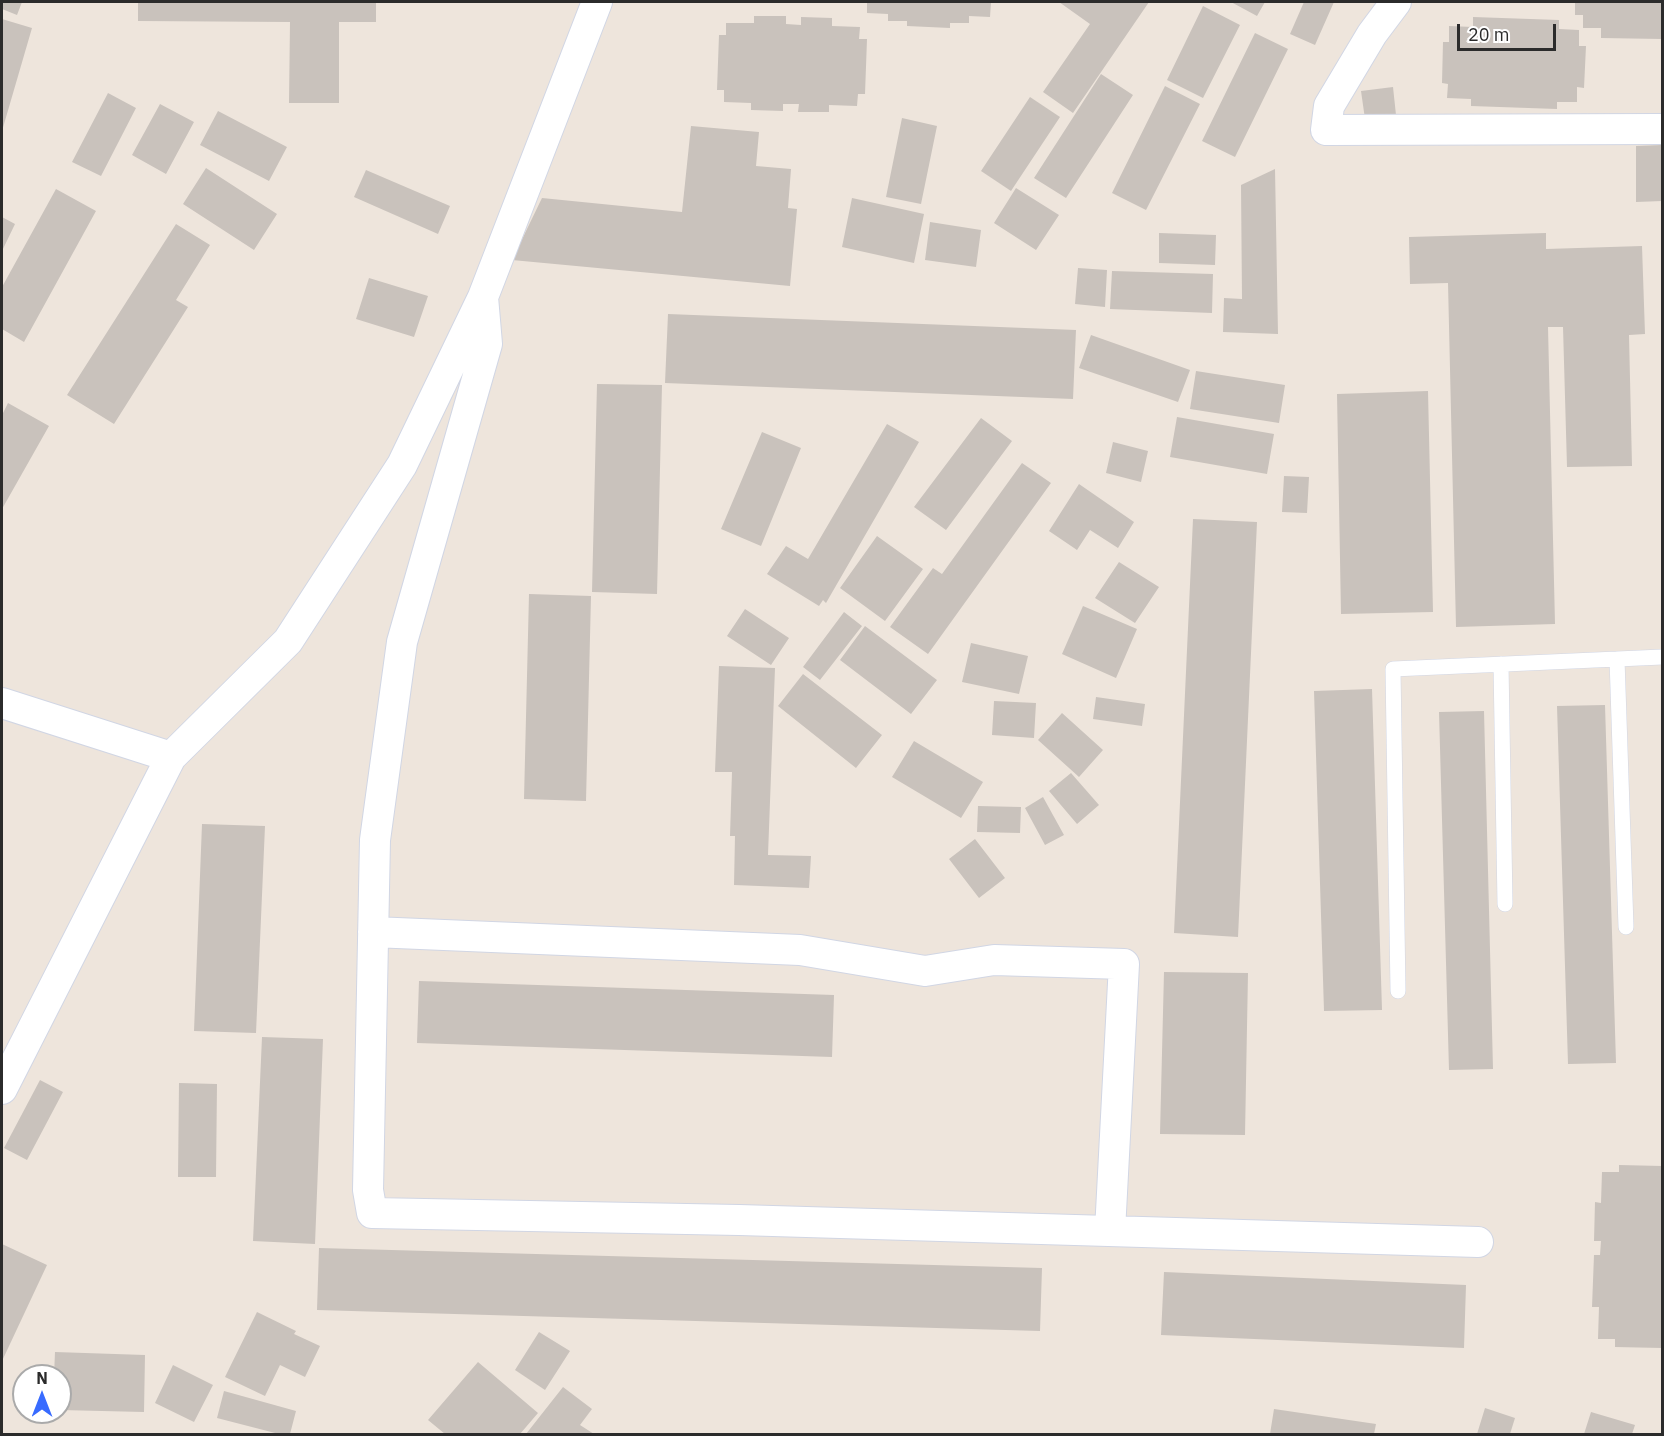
<!DOCTYPE html>
<html>
<head>
<meta charset="utf-8">
<style>
	body { margin:0 }
	#map { position:relative; width:1664px; height:1436px; overflow:hidden; background:#eee5dc; font-family:"IBM Plex Sans",sans-serif }
	canvas { display:block }
	.frame { position:absolute; inset:0; border:3px solid #2b2b2b; pointer-events:none }
	.north { position:absolute; left:12px; top:1364px; width:60px; height:60px; box-sizing:border-box; background:#fff; border:2px solid #aaa; border-radius:50%; rotate:0deg; font-size:16px; font-weight:700; line-height:24px; text-align:center; color:#2b2b2b }
	.north::after { content:''; display:block; margin:auto; width:21px; height:27px; background:#386bff; clip-path:polygon(50% 0,100% 100%,50% 72%,0 100%) }
	.scale { position:absolute; left:1457px; top:24px; width:99px; height:27px; box-sizing:border-box; border:3px solid #2b2b2b; border-top:0; padding-left:8px; font-size:18px; line-height:21px; white-space:nowrap; color:#2b2b2b; -webkit-text-stroke:4px #fff; paint-order:stroke }
</style>
</head>
<body>
<div id="map">
<canvas width="1664" height="1436"></canvas>
<div class="frame"></div>
<div class="north">N</div>
<div class="scale">20 m</div>
</div>
<script>
const ctx = document.querySelector('canvas').getContext('2d');
ctx.lineJoin = 'round';
function fill(path, color) { ctx.fillStyle = color; ctx.fill(path, 'evenodd'); }
const shape = rows => new Path2D(rows.map(r => 'M' + r).join(''));
function strokePath(path, color, width, dash) { ctx.strokeStyle = color; ctx.lineWidth = width; ctx.lineCap = dash ? 'butt' : 'round'; ctx.setLineDash(dash || []); ctx.stroke(path); }
fill(shape([
	[2,2,22,2,17,15,2,9],
	[138,2,376,2,376,22,339,22,339,103,289,103,290,22,138,21],
	[867,2,991,2,990,17,969,16,969,23,950,23,950,28,907,26,907,21,888,21,888,14,867,13],
	[1059,2,1149,2,1073,113,1043,92,1090,24],
	[1231,2,1265,2,1257,16],
	[1304,2,1334,2,1315,45,1290,34],
	[1575,2,1662,2,1662,39,1601,38,1601,28,1583,28,1583,15,1575,15],
	[1203,6,1240,25,1203,98,1167,80],
	[754,16,786,16,786,24,801,25,801,17,832,18,832,26,860,27,859,39,867,39,865,94,858,94,857,106,829,105,829,112,798,112,799,104,783,104,783,111,751,110,751,103,724,102,724,90,717,90,719,35,726,35,726,23,754,23],
	[1473,17,1559,20,1559,29,1579,30,1579,46,1586,46,1584,88,1577,87,1577,102,1557,102,1557,109,1471,106,1471,99,1447,98,1448,84,1442,83,1443,42,1449,42,1449,26,1473,27],
	[2,19,32,28,2,131],
	[1255,33,1288,49,1235,157,1202,141],
	[1101,74,1133,95,1066,198,1034,178],
	[1165,86,1200,104,1146,210,1112,193],
	[1393,87,1396,115,1365,119,1361,91],
	[108,93,136,108,101,176,72,162],
	[1030,97,1060,117,1011,191,981,171],
	[160,104,194,122,166,174,132,155],
	[218,111,287,147,269,181,200,145],
	[902,118,937,126,921,204,886,197],
	[691,126,759,132,756,166,791,169,788,208,797,209,790,286,512,260,542,198,682,212],
	[1662,145,1662,201,1636,202,1636,146],
	[206,168,277,214,254,250,183,204],
	[1275,169,1278,334,1223,332,1224,298,1242,299,1241,185],
	[366,170,450,206,438,234,354,197],
	[1016,188,1059,215,1036,250,994,223],
	[56,189,96,211,24,342,2,329,2,287],
	[852,198,924,214,914,263,842,247],
	[2,217,15,224,2,251],
	[930,222,981,230,976,267,925,260],
	[176,224,210,245,176,300,188,307,114,424,67,395],
	[1159,233,1216,235,1215,265,1159,263],
	[1546,233,1546,249,1642,246,1645,334,1629,335,1632,466,1567,467,1563,327,1548,327,1555,624,1456,627,1448,283,1410,284,1409,237],
	[1078,268,1107,270,1105,307,1075,304],
	[1112,271,1213,274,1212,313,1110,309],
	[369,278,428,296,414,337,356,319],
	[668,314,1076,330,1073,399,665,383],
	[1091,335,1190,370,1178,402,1079,368],
	[1196,371,1285,385,1279,423,1190,409],
	[597,384,662,385,657,594,592,592],
	[1428,391,1433,612,1341,614,1337,394],
	[8,403,49,426,2,509,2,415],
	[1177,417,1274,434,1267,474,1170,457],
	[981,418,1012,441,946,530,914,507],
	[887,424,919,442,826,603,823,600,819,606,767,574,786,546,808,559],
	[762,432,801,448,761,546,721,529],
	[1113,442,1148,451,1141,482,1106,473],
	[1022,463,1051,483,928,654,890,627,933,568,942,574],
	[1284,476,1309,477,1307,513,1282,512],
	[1079,484,1134,522,1118,548,1090,530,1077,550,1049,531],
	[1193,519,1257,522,1238,937,1174,933],
	[877,536,923,569,885,621,840,588],
	[1119,562,1159,587,1135,623,1095,598],
	[529,594,591,596,586,801,524,799],
	[1083,606,1137,629,1116,678,1062,654],
	[745,609,789,638,771,665,727,636],
	[844,612,862,626,820,680,803,667],
	[865,626,937,680,911,714,840,660],
	[971,643,1028,656,1019,694,962,682],
	[719,666,775,668,768,855,811,856,809,888,734,885,735,836,730,836,732,772,715,772],
	[803,674,882,735,856,768,778,706],
	[1372,689,1382,1010,1324,1011,1314,691],
	[1096,697,1145,704,1142,726,1093,719],
	[994,701,1036,703,1034,738,992,735],
	[1605,705,1616,1063,1568,1064,1557,706],
	[1484,711,1493,1069,1449,1070,1439,712],
	[1062,713,1103,750,1079,777,1038,740],
	[914,741,983,782,961,818,892,777],
	[1071,773,1099,805,1077,824,1049,791],
	[1043,797,1064,835,1045,845,1025,808],
	[978,806,1021,807,1020,833,977,832],
	[202,824,265,826,256,1033,194,1031],
	[975,839,1005,878,979,898,949,859],
	[1164,972,1248,973,1245,1135,1160,1134],
	[419,981,834,995,832,1057,417,1043],
	[262,1037,323,1039,315,1244,253,1241],
	[40,1080,63,1092,27,1160,4,1148],
	[179,1083,217,1084,216,1177,178,1177],
	[1619,1165,1662,1166,1662,1348,1615,1347,1615,1339,1598,1339,1599,1307,1592,1307,1594,1255,1600,1255,1601,1241,1594,1241,1595,1202,1601,1203,1602,1172,1619,1172],
	[2,1244,47,1265,2,1361],
	[319,1248,1042,1268,1040,1331,317,1310],
	[1164,1272,1466,1285,1464,1348,1161,1335],
	[257,1312,296,1331,294,1334,320,1346,305,1377,280,1365,265,1396,225,1377],
	[539,1332,570,1351,545,1390,515,1370],
	[55,1352,145,1355,144,1412,60,1410,60,1376,54,1376],
	[478,1362,538,1413,520,1434,445,1434,428,1420],
	[173,1365,213,1385,194,1422,155,1403],
	[563,1387,592,1409,580,1425,594,1434,526,1434],
	[224,1391,296,1411,290,1434,279,1434,217,1418],
	[1485,1408,1515,1418,1510,1434,1477,1434],
	[1274,1409,1376,1424,1374,1434,1270,1434],
	[1591,1412,1635,1425,1632,1434,1584,1434]
]), '#c9c2bc');
const lane = shape([
	[1617,659,1626,927],
	[1501,664,1505,904],
	[1398,991,1393,669,1662,657]
]);
const street = shape([
	[1396,2,1372,34,1329,106,1326,130,1662,129],
	[483,297,487,344,402,642,375,840,368,1190,372,1213,739,1220,1478,1242],
	[2,703,171,757],
	[373,932,800,950,925,971,994,960,1124,964,1110,1231],
	[2,1089,171,757,288,641,402,465,483,297,597,2]
]);
strokePath(lane, '#d1d6e4', 16);
strokePath(street, '#d1d6e4', 32);
strokePath(lane, '#fff', 15);
strokePath(street, '#fff', 30);
</script>
</body>
</html>
